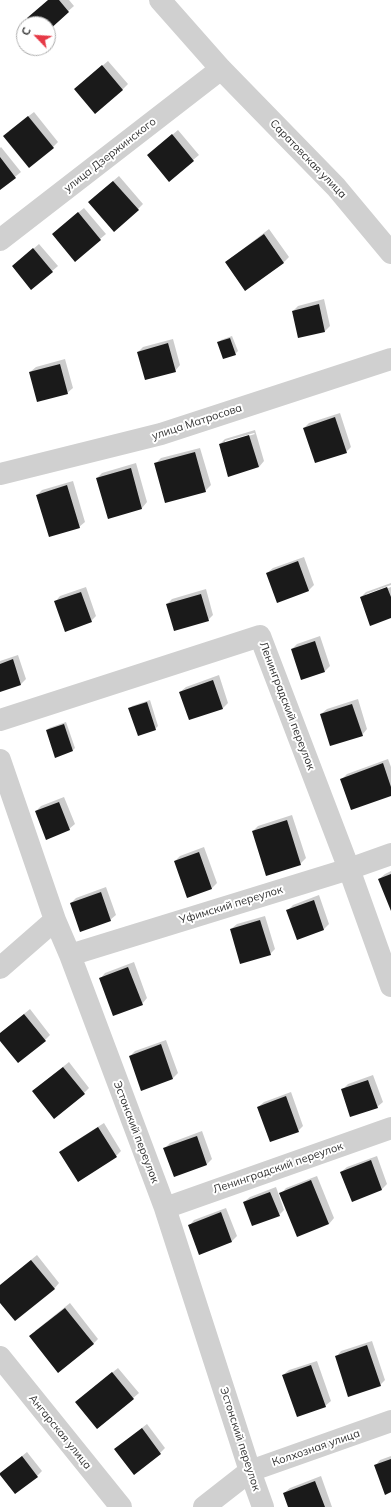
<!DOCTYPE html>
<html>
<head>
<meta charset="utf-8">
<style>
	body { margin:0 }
	#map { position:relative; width:391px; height:1507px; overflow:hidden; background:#fff; font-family:Mulish,sans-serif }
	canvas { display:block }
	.north { position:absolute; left:16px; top:16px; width:40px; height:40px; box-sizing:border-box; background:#fff; border:1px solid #adadad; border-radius:50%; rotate:295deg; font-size:11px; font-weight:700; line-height:16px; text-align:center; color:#333 }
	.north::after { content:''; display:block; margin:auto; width:14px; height:18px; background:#e63946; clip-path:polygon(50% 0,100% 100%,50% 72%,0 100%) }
</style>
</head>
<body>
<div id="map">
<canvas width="391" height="1507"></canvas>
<div class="north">С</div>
</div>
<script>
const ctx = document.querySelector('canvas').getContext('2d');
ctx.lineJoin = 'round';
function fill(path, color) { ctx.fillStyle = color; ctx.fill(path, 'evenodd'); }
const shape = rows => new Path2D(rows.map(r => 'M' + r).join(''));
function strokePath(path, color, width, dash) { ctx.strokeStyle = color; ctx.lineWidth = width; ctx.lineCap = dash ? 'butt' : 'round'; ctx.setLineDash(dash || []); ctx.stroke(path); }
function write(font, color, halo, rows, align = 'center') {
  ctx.font = font + ' Mulish,sans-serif'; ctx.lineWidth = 4; ctx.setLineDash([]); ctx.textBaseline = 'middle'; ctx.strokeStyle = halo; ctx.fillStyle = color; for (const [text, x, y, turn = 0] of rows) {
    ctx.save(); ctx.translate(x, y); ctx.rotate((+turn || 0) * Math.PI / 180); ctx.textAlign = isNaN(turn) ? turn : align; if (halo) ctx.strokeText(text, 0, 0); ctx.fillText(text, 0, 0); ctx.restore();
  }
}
fill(shape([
	[49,0,69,0,74,6,48,29,48,24,34,24],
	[108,61,128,84,122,90,81,84],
	[34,112,58,142,53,147,9,131],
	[178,130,199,155,169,180,154,150],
	[1,147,21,172,0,189,0,148],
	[119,176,143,204,138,209,94,197],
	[84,208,106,234,75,260,58,229],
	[269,229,289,257,284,262,245,289,226,262],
	[39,244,58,266,32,288,19,261],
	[324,299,330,326,325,331,299,337,293,311,298,306],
	[232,336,238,351,235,354,218,343,221,340],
	[173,339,180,365,175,371,138,352,143,347],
	[65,359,73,388,67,393,30,372,36,367],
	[340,413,351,447,346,452,304,428,309,423],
	[255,430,264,461,259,467,220,444,225,439],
	[254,433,255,434,225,443,225,441],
	[200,448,211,485,205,491,155,464,161,458],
	[136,463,147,502,142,508,109,517,97,478,102,473],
	[73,481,85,522,79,527,37,495,42,490],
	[304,557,314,585,309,590,278,602,267,573,273,568],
	[391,583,391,585,366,594,366,596,391,587,391,617,361,597,366,592],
	[86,587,96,616,91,621,55,602,60,596],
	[206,589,213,615,208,620,167,604,172,599],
	[320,636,330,666,325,671,292,649,297,644],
	[18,655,26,679,21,684,0,691,0,661],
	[219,675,228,703,223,708,180,692,186,687],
	[358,699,367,729,362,735,321,714,327,709],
	[150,700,158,726,155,729,130,708,132,706],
	[66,722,75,748,73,750,47,730,49,728],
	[388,759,391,767,391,795,342,779,347,774],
	[64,797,75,824,69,829,36,811,41,806],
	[292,815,306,858,300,864,253,831,258,826],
	[204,847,217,883,212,888,188,897,175,861,180,856],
	[391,871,391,908,379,879,385,874],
	[106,887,116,915,110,920,71,903,76,898],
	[319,895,329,924,324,929,298,939,288,910,293,905],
	[265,916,275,949,270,954,231,929,237,924],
	[134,962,147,998,142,1004,100,979,105,973],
	[30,1009,50,1035,45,1040,0,1039,0,1034,3,1031],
	[166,1040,178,1073,173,1078,130,1056,135,1051],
	[69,1062,89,1088,84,1093,39,1086],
	[373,1075,383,1102,377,1107,342,1090,348,1084],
	[291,1092,303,1126,298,1131,258,1107,264,1102],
	[104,1123,121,1151,116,1156,60,1152,66,1147],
	[202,1131,212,1159,207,1164,174,1176,165,1148,170,1143],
	[377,1156,387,1184,382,1189,352,1201,341,1172,347,1167],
	[317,1176,334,1218,329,1224,281,1194,286,1188],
	[276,1187,284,1210,279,1215,244,1202,250,1197],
	[226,1208,237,1236,232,1241,189,1226,194,1220],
	[37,1255,59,1283,54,1289,0,1301,0,1285],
	[70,1303,98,1339,93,1344,35,1331],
	[372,1341,385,1380,380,1385,336,1357,341,1351],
	[317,1361,331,1401,325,1406,283,1375,289,1370],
	[118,1368,139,1393,98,1428,82,1397],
	[147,1424,165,1448,160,1453,121,1444],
	[27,1452,42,1471,37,1476,6,1469],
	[391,1456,391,1491,375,1466,380,1460],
	[321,1476,332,1507,289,1507,284,1493,290,1488]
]), '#0003');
fill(shape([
	[48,0,59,0,69,12,48,31,48,24,33,24,27,18],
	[102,65,123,90,95,114,74,89],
	[28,116,54,148,29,168,3,136],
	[172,134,194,161,169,182,147,155],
	[0,157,16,178,0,190],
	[113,181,139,210,114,232,88,202],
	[78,212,101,240,75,262,52,234],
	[264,234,284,263,245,291,225,262],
	[33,248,53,272,31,290,12,266],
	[319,304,325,332,298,338,292,311],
	[230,338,236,355,223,359,217,342],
	[168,343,176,372,145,380,137,352],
	[60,364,68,394,37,402,29,372],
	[335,417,347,453,315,463,303,428],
	[249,435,259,467,228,477,219,444],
	[195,452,206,492,165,503,154,463],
	[131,468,142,509,108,519,96,478],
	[67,485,80,528,49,537,36,495],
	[298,561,309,591,277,603,266,573],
	[387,587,391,597,391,618,370,626,360,597],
	[81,592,92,622,65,632,54,601],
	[201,594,209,621,174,631,166,604],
	[315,641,325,672,301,680,291,649],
	[13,659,21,685,0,692,0,664],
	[213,680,223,709,189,720,179,692],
	[147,702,156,730,138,736,128,708],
	[352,704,363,736,330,746,320,714],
	[64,724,73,751,55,758,46,730],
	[383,763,391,787,391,796,351,810,340,779],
	[59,802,70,830,46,840,35,811],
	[287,820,301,865,266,876,252,831],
	[199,852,212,889,187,898,174,861],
	[391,874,391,911,378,879],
	[101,892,111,921,80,932,70,903],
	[314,900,324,930,297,940,286,910],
	[260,920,271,955,240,964,230,929],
	[128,967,143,1005,113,1016,99,978],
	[24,1014,46,1041,18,1063,0,1041,0,1033],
	[161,1044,173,1079,141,1091,129,1056],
	[63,1067,85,1094,54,1119,32,1091],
	[368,1080,378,1108,350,1117,341,1089],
	[286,1096,299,1132,270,1142,257,1107],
	[98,1127,117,1157,78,1182,59,1152],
	[197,1136,207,1165,174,1177,163,1148],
	[371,1160,382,1190,352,1202,340,1172],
	[311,1180,329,1224,297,1237,279,1193],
	[270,1192,280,1216,252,1226,243,1202],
	[221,1212,232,1242,199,1255,188,1225],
	[31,1260,55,1289,15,1321,0,1303,0,1285],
	[65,1308,94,1344,58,1373,29,1336],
	[367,1345,381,1386,348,1397,335,1356],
	[311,1365,326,1407,297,1417,282,1375],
	[112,1372,134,1399,97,1429,75,1402],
	[142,1428,161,1454,134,1475,114,1449],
	[22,1456,38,1477,15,1494,0,1475,0,1473],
	[391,1459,391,1492,385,1495,374,1465],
	[315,1481,325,1507,288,1507,283,1493]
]), '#1a1a1a');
strokePath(shape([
	[0,474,161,434,391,359],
	[0,720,260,636,349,869,391,986],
	[0,760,55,920,70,955,165,1208,250,1471,263,1507],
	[70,955,349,869,391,854],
	[0,968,55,920],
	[165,1208,391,1128],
	[0,1357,121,1507],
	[204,1507,250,1471,391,1421]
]), '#d0d0d0', 22);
strokePath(shape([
	[160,0,221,69,336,187,391,253],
	[0,240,221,69]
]), '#d0d0d0', 22);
write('11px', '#333', '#fff', [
	["улица Дзержинского",110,155,-38],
	["Саратовская улица",308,159,46],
	["улица Матросова",197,422,-18],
	["Ленинградский переулок",287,706,69],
	["Уфимский переулок",231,905,-17],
	["Эстонский переулок",136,1132,69],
	["Ленинградский переулок",278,1168,-19],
	["Ангарская улица",60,1432,51],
	["Эстонский переулок",240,1439,72],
	["Колхозная улица",316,1448,-19]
]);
</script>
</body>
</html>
